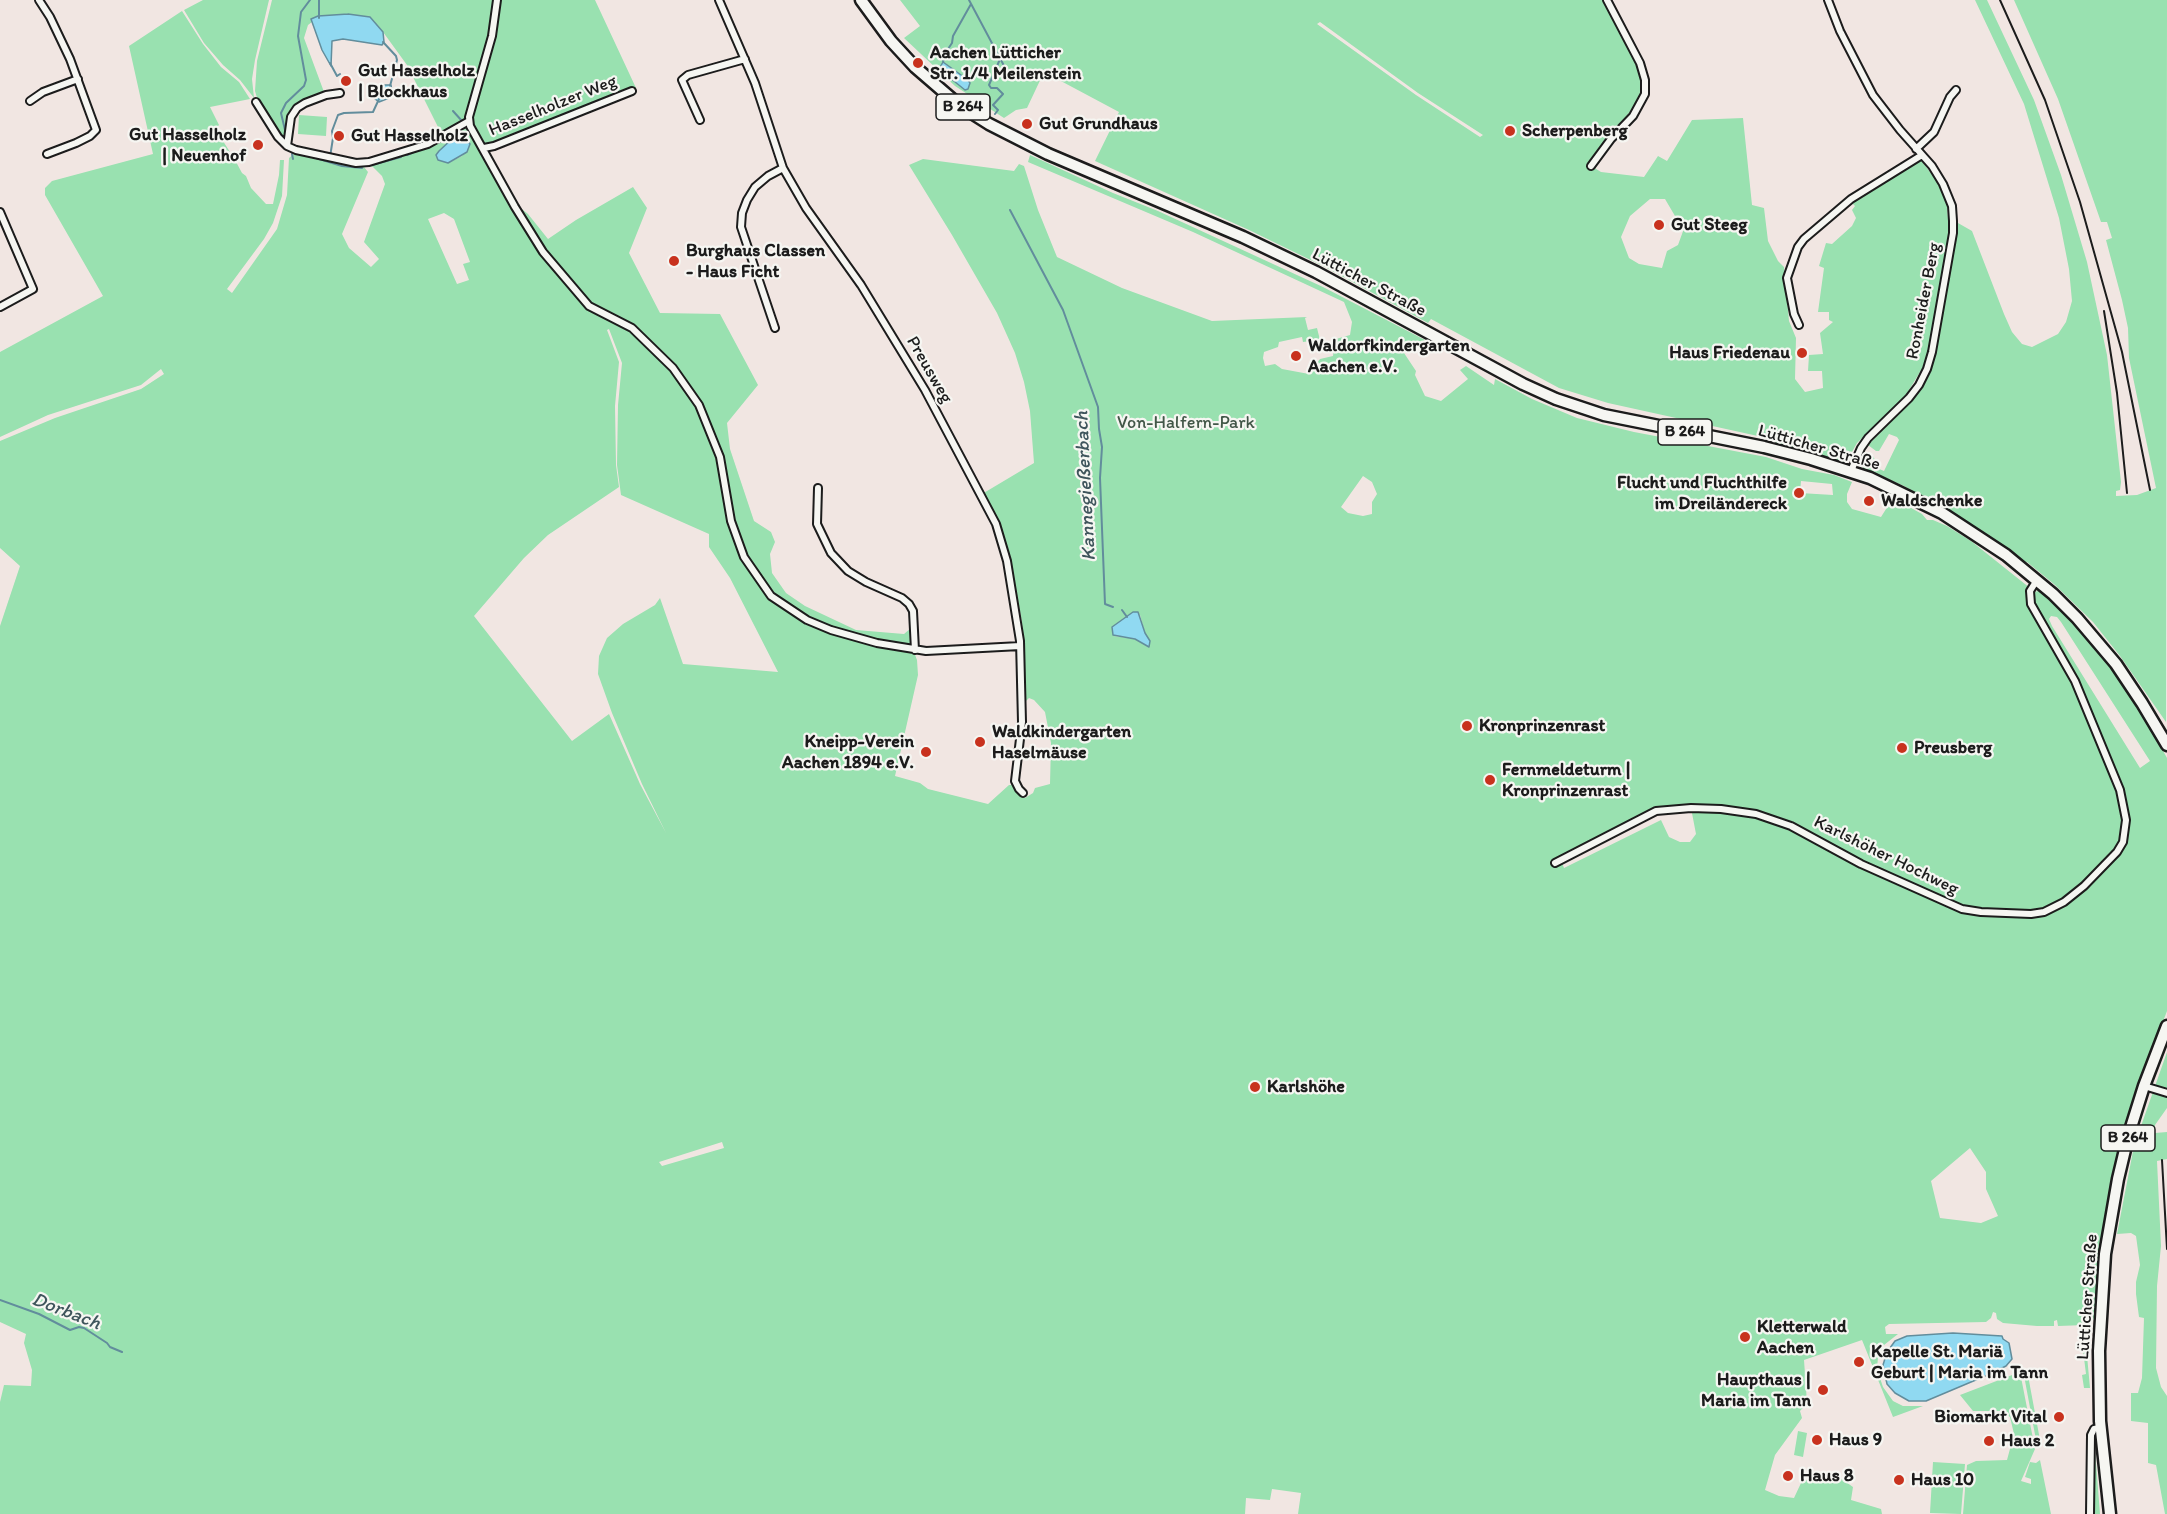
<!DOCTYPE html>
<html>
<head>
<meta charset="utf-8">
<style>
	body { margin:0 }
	canvas { display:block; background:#f1e6e2 }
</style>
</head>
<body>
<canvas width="2167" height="1514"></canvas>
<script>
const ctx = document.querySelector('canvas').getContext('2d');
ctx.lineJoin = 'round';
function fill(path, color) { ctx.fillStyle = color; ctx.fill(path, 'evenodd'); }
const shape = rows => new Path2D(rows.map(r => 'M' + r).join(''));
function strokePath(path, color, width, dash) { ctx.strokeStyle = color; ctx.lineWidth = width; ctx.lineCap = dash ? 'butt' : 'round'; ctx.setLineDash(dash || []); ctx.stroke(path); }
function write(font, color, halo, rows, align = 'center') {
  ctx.font = font + ' Itim,sans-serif'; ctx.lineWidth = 4.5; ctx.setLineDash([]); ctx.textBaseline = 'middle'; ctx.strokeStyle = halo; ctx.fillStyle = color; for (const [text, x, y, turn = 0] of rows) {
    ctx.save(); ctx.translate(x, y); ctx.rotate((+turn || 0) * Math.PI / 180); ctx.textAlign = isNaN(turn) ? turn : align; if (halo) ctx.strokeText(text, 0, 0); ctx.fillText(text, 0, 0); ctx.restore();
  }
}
fill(shape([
	[203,0,269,0,255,60,252,79,254,98,240,80,223,65,204,43,184,10],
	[272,0,495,0,492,31,466,121,442,135,407,65,383,32,370,17,348,14,311,19,312,22,308,25,304,38,324,92,307,99,293,112,284,141,258,101,255,91,257,61],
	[499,0,595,0,636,88,491,146,486,146,472,120,497,28],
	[900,0,1604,0,1638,64,1642,86,1639,97,1633,108,1588,164,1601,172,1644,177,1658,156,1667,161,1692,120,1743,118,1752,205,1764,208,1768,241,1778,261,1784,267,1789,321,1796,338,1795,379,1805,392,1823,388,1822,371,1808,371,1809,355,1823,354,1820,333,1833,322,1829,320,1829,312,1818,312,1824,268,1819,266,1826,243,1832,244,1852,226,1856,218,1852,210,1855,206,1851,202,1920,159,1940,185,1945,196,1947,205,1949,233,1928,352,1923,367,1906,395,1857,443,1847,461,1842,462,1775,445,1776,440,1608,403,1559,388,1431,319,1428,323,1325,267,1249,230,1095,161,1119,112,1044,72,1027,108,1016,110,1004,118,955,86,904,38,920,26],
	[1320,22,1418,93,1483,135,1480,137,1416,95,1317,24],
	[1650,199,1665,199,1675,216,1686,223,1678,245,1667,251,1662,268,1639,264,1629,258,1621,237,1630,216],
	[1975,0,1987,0,2034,100,2061,175,2087,262,2107,355,2121,482,2120,490,2116,491,2116,496,2137,495,2156,488,2129,358,2128,328,2122,300,2106,240,2112,238,2107,222,2101,222,2058,99,2014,0,2167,0,2166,722,2120,656,2093,622,2055,585,2027,562,2025,563,1986,536,1904,486,1864,469,1860,462,1862,455,1868,454,1873,456,1875,460,1872,466,1884,471,1899,440,1897,437,1889,434,1879,451,1876,451,1868,445,1912,400,1930,370,1939,337,1946,286,1957,236,1958,223,1972,231,2004,314,2012,332,2022,344,2032,347,2058,334,2066,322,2072,301,2069,269,2059,218,2024,104],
	[182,11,203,44,221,67,239,82,250,99,210,107,219,125,217,127,223,141,235,160,242,173,246,176,251,188,266,204,273,204,279,175,280,160,284,160,282,196,273,223,264,239,227,289,232,293,277,229,287,195,289,158,296,152,342,164,364,167,368,172,342,234,349,248,371,267,379,259,364,242,385,184,382,176,373,167,368,165,458,130,466,129,471,132,511,209,518,206,528,214,548,239,576,220,633,187,647,208,629,253,660,313,720,314,758,385,727,423,730,449,754,521,771,532,775,542,770,554,772,573,786,593,805,606,856,630,904,634,911,628,912,647,917,660,918,675,895,776,920,783,928,789,988,804,1009,785,1012,785,1016,791,1025,798,1033,793,1035,788,1050,784,1051,743,1045,712,1034,700,1029,698,1026,701,1022,622,1009,553,997,522,982,494,1034,463,1030,411,1024,382,1015,353,997,313,952,235,909,165,923,159,1014,171,1019,164,1024,166,1038,210,1057,257,1122,288,1212,321,1307,317,1305,318,1308,330,1317,328,1320,340,1303,342,1302,337,1279,342,1278,347,1264,352,1263,358,1265,366,1275,364,1282,369,1309,374,1320,359,1333,356,1334,347,1337,346,1336,339,1350,335,1352,322,1344,302,1193,232,1028,162,1030,155,1113,193,1158,211,1323,287,1425,340,1416,346,1400,347,1416,371,1415,375,1425,396,1441,401,1468,379,1460,370,1466,366,1494,385,1495,379,1532,399,1577,418,1634,432,1766,457,1802,469,1834,475,1852,482,1847,494,1847,502,1852,509,1881,517,1893,498,1922,514,1927,520,1933,520,1947,526,1971,541,2035,592,2041,590,2070,619,2107,661,2127,689,2144,716,2167,758,2167,1011,2144,1072,2118,1152,2102,1235,2094,1319,2086,1325,2058,1326,2057,1320,2054,1321,2054,1326,2037,1326,2003,1323,1997,1319,1996,1313,1993,1312,1991,1318,1986,1322,1889,1324,1885,1327,1886,1334,1898,1334,1884,1345,1878,1357,1877,1369,1883,1387,1893,1401,1903,1406,1923,1406,1893,1417,1862,1340,1804,1360,1807,1403,1800,1411,1802,1418,1775,1455,1765,1490,1779,1496,1794,1498,1801,1483,1812,1477,1836,1475,1853,1487,1851,1500,1881,1509,1882,1514,1298,1514,1301,1493,1272,1489,1270,1500,1246,1498,1245,1514,0,1514,0,1402,4,1385,31,1386,32,1370,24,1343,26,1334,0,1322,0,626,20,566,0,548,0,441,55,418,141,389,164,374,161,369,141,385,48,415,0,437,0,352,103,296,45,195,45,188,52,181,153,154,129,46],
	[457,137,466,137,470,144,462,156,448,163,437,153],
	[444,213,454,219,470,262,463,264,469,280,457,284,428,219],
	[609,329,622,363,618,405,617,465,621,495,709,534,709,547,730,578,778,672,683,664,660,598,655,605,623,624,607,638,599,656,598,674,612,713,642,784,666,833,640,784,609,714,572,741,474,616,524,558,548,535,619,487,616,465,615,406,619,362,607,330],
	[675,367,702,404,722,456,733,521,727,522,716,458,698,406,671,369],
	[1363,476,1372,482,1377,494,1372,502,1372,514,1363,516,1348,513,1341,507],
	[1801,481,1832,484,1833,495,1800,493],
	[1133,612,1140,615,1145,633,1150,641,1114,636,1115,625],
	[2051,616,2057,617,2061,622,2150,761,2140,768,2052,626,2049,619],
	[1691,808,1696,834,1690,842,1680,842,1669,837,1661,820,1564,868,1561,860,1666,809],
	[722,1142,724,1148,662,1166,659,1162],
	[1970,1148,1986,1172,1986,1189,1998,1216,1981,1223,1940,1218,1931,1181],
	[299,115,327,117,326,136,298,134],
	[2167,1052,2167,1108,2155,1125,2155,1133,2167,1132,2167,1159,2157,1161,2161,1246,2157,1286,2156,1368,2161,1387,2167,1396,2167,1514,2165,1514,2156,1465,2148,1463,2148,1423,2131,1421,2131,1393,2138,1393,2142,1378,2144,1318,2139,1317,2136,1294,2136,1282,2140,1265,2136,1236,2131,1233,2117,1234,2134,1146],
	[2081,1334,2085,1334,2090,1388,2084,1388,2082,1375,2086,1374],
	[2023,1370,2027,1370,2040,1440,2036,1440],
	[2020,1372,2035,1449,2021,1481,2031,1484,2031,1479,2025,1477,2030,1462,2036,1463,2040,1460,2051,1514,1963,1514,1967,1465,1976,1461,2007,1460,2014,1434,2010,1417,2001,1411,1973,1411,1960,1395],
	[1798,1431,1807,1433,1803,1457,1794,1455],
	[2094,1438,2100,1514,2091,1514,2092,1441],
	[1933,1462,1965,1464,1961,1514,1930,1513]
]), '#99e1b0');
const water = shape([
	[348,14,370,17,383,32,384,42,382,45,343,39,332,41,331,66,322,50,311,19,318,16,348,14],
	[943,62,968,80,970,83,968,89,965,90,939,69,943,62],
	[383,85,391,85,392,92,389,98,379,102,371,96,370,90,383,85],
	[463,135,470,144,467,152,448,163,438,160,436,155,439,151,452,139,463,135],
	[1133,612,1138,612,1145,633,1150,641,1149,647,1135,639,1113,635,1112,627,1133,612],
	[1953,1333,2002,1336,2003,1339,2009,1343,2012,1359,2006,1366,1990,1374,1926,1401,1909,1401,1895,1393,1887,1384,1883,1365,1887,1352,1895,1341,1907,1336,1953,1333]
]);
fill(water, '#90d9f1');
strokePath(water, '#628d9c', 1.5);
strokePath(shape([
	[969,0,1010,77],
	[319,18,319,0],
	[383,42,396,56,397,60,390,86],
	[943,62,946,52,952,43,953,36,971,4],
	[330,63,337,76,340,74],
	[453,111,462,121],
	[995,114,998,110,993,105,1003,94,997,88,991,88,989,85,1000,59],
	[285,130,281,113,286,103,304,86,306,80,298,36,301,12,310,0],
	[292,154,293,159],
	[306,155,342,166,362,168],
	[407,155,460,132],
	[330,157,333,138,332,131,338,115,344,113,373,112,379,99],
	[372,165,401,157],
	[1010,210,1063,310,1098,407,1099,429,1102,447,1100,478,1105,604,1113,607],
	[1122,610,1127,617],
	[0,1300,39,1314,70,1330,79,1327,84,1328,107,1343,110,1347,122,1352]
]), '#628d9c', 2);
const street = shape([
	[39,0,50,17,70,59,96,130,90,136,76,143,47,154],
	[497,0,492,36,469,117,470,126,515,207,543,252,589,306,632,328,673,368,699,405,720,457,731,521,744,557,771,596,807,620,831,630,877,643,926,651,1020,646],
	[719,0,755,83,783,168,806,208,861,285,925,390,996,524,1007,561,1020,641,1022,722,1015,781,1019,789,1023,793],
	[1828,0,1840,31,1873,95,1900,130,1932,166,1943,184,1952,206,1953,221,1953,233,1932,352,1927,369,1919,385,1909,398,1868,438,1861,448,1851,471],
	[30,101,43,92,78,79],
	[256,102,278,137,287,146,296,150,356,163,369,162,428,144,469,121],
	[700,120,682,80,688,75,745,59],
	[287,146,291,117,297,108,305,103,326,95,340,93],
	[484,148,494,146,632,91],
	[1916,149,1934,132,1950,97,1956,90],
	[1591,166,1611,139,1633,116,1645,94,1645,80,1640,63,1607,0],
	[0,212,33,289,0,307],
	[1799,325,1794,314,1787,278,1798,247,1804,239,1851,199,1922,155],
	[775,328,741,227,742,213,747,200,755,187,768,176,783,168],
	[818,488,817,524,831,553,848,571,866,582,902,598,909,604,913,611,915,650],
	[1555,863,1656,811,1691,808,1721,809,1756,814,1791,826,1861,864,1962,909,1981,912,2031,914,2044,912,2064,902,2084,886,2117,852,2123,842,2126,820,2120,790,2075,681,2031,604,2030,591,2037,580],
	[2144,1086,2167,1093],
	[2090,1514,2091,1435,2094,1429,2100,1428]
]);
const primary = shape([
	[861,0,891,41,915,67,959,105,989,124,1048,154,1243,237,1316,272,1523,384,1556,399,1604,415,1764,447,1811,459,1870,478,1942,513,2006,555,2053,594,2077,618,2116,664,2142,703,2167,745],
	[2110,1514,2100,1421,2099,1351,2105,1254,2118,1179,2128,1137,2144,1086,2167,1026]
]);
strokePath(street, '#1c1c1c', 10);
strokePath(primary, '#1c1c1c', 15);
strokePath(street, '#f6f6f2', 6);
strokePath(primary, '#f6f6f2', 10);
strokePath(shape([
	[2000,0,2045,100,2080,202,2122,352,2150,490],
	[2104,311,2117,393,2127,493],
	[2162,1160,2167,1249]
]), '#1c1c1c', 2);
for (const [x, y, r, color] of [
	[918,63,6,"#c8321e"],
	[346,81,6,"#c8321e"],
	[1027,124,6,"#c8321e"],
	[1510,131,6,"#c8321e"],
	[339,136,6,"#c8321e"],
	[258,145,6,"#c8321e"],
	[1659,225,6,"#c8321e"],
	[674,261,6,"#c8321e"],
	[1802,353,6,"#c8321e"],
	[1296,356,6,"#c8321e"],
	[1799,493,6,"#c8321e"],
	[1869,501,6,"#c8321e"],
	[1467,726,6,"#c8321e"],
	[980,742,6,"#c8321e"],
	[1902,748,6,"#c8321e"],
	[926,752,6,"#c8321e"],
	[1490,780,6,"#c8321e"],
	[1255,1087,6,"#c8321e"],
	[1745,1337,6,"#c8321e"],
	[1859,1362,6,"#c8321e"],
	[1823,1390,6,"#c8321e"],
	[2059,1417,6,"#c8321e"],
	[1817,1440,6,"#c8321e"],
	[1989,1441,6,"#c8321e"],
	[1788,1476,6,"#c8321e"],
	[1899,1480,6,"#c8321e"]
]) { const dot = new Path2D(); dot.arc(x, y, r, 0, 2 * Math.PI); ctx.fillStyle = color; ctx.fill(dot); strokePath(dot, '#f6f6f2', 2); }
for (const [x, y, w] of [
	[963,107,54],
	[1685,432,54],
	[2128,1138,54]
]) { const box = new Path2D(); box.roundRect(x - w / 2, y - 13, w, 26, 4.5); ctx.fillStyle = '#f6f6f2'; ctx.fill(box); strokePath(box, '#1c1c1c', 1.5); }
write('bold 16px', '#1c1c1c', null, [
	["B 264",963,107],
	["B 264",1685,432],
	["B 264",2128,1138]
]);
write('bold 18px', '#1c1c1c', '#f6f6f2', [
	["Aachen Lütticher",930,53],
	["Str. 1/4 Meilenstein",930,74],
	["Gut Hasselholz",358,71],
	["| Blockhaus",358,92],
	["Gut Grundhaus",1039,124],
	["Scherpenberg",1522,131],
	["Gut Hasselholz",246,135,"right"],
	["| Neuenhof",246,156,"right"],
	["Gut Hasselholz",351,136],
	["Gut Steeg",1671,225],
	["Burghaus Classen",686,251],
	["- Haus Ficht",686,272],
	["Waldorfkindergarten",1308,346],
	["Aachen e.V.",1308,367],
	["Haus Friedenau",1790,353,"right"],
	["Flucht und Fluchthilfe",1787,483,"right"],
	["im Dreiländereck",1787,504,"right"],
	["Waldschenke",1881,501],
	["Kronprinzenrast",1479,726],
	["Waldkindergarten",992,732],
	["Haselmäuse",992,753],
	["Kneipp-Verein",914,742,"right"],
	["Aachen 1894 e.V.",914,763,"right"],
	["Preusberg",1914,748],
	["Fernmeldeturm |",1502,770],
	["Kronprinzenrast",1502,791],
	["Karlshöhe",1267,1087],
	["Kletterwald",1757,1327],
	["Aachen",1757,1348],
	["Kapelle St. Mariä",1871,1352],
	["Geburt | Maria im Tann",1871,1373],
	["Haupthaus |",1811,1380,"right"],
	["Maria im Tann",1811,1401,"right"],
	["Biomarkt Vital",2047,1417,"right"],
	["Haus 9",1829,1440],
	["Haus 2",2001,1441],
	["Haus 8",1800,1476],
	["Haus 10",1911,1480]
], 'left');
write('18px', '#1c1c1c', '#f6f6f2', [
	["Hasselholzer Weg",553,106,-22],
	["Lütticher Straße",1369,283,28],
	["Ronheider Berg",1924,301,-79],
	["Preusweg",929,370,60],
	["Lütticher Straße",1819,448,16],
	["Karlshöher Hochweg",1886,856,26],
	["Lütticher Straße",2088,1297,-86]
]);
write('18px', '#425748', '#f6f6f2', [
	["Von-Halfern-Park",1186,423]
]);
write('italic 20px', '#3f555c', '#f6f6f2', [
	["Kannegießerbach",1086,486,-93],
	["Dorbach",66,1312,21]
]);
</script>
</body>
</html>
